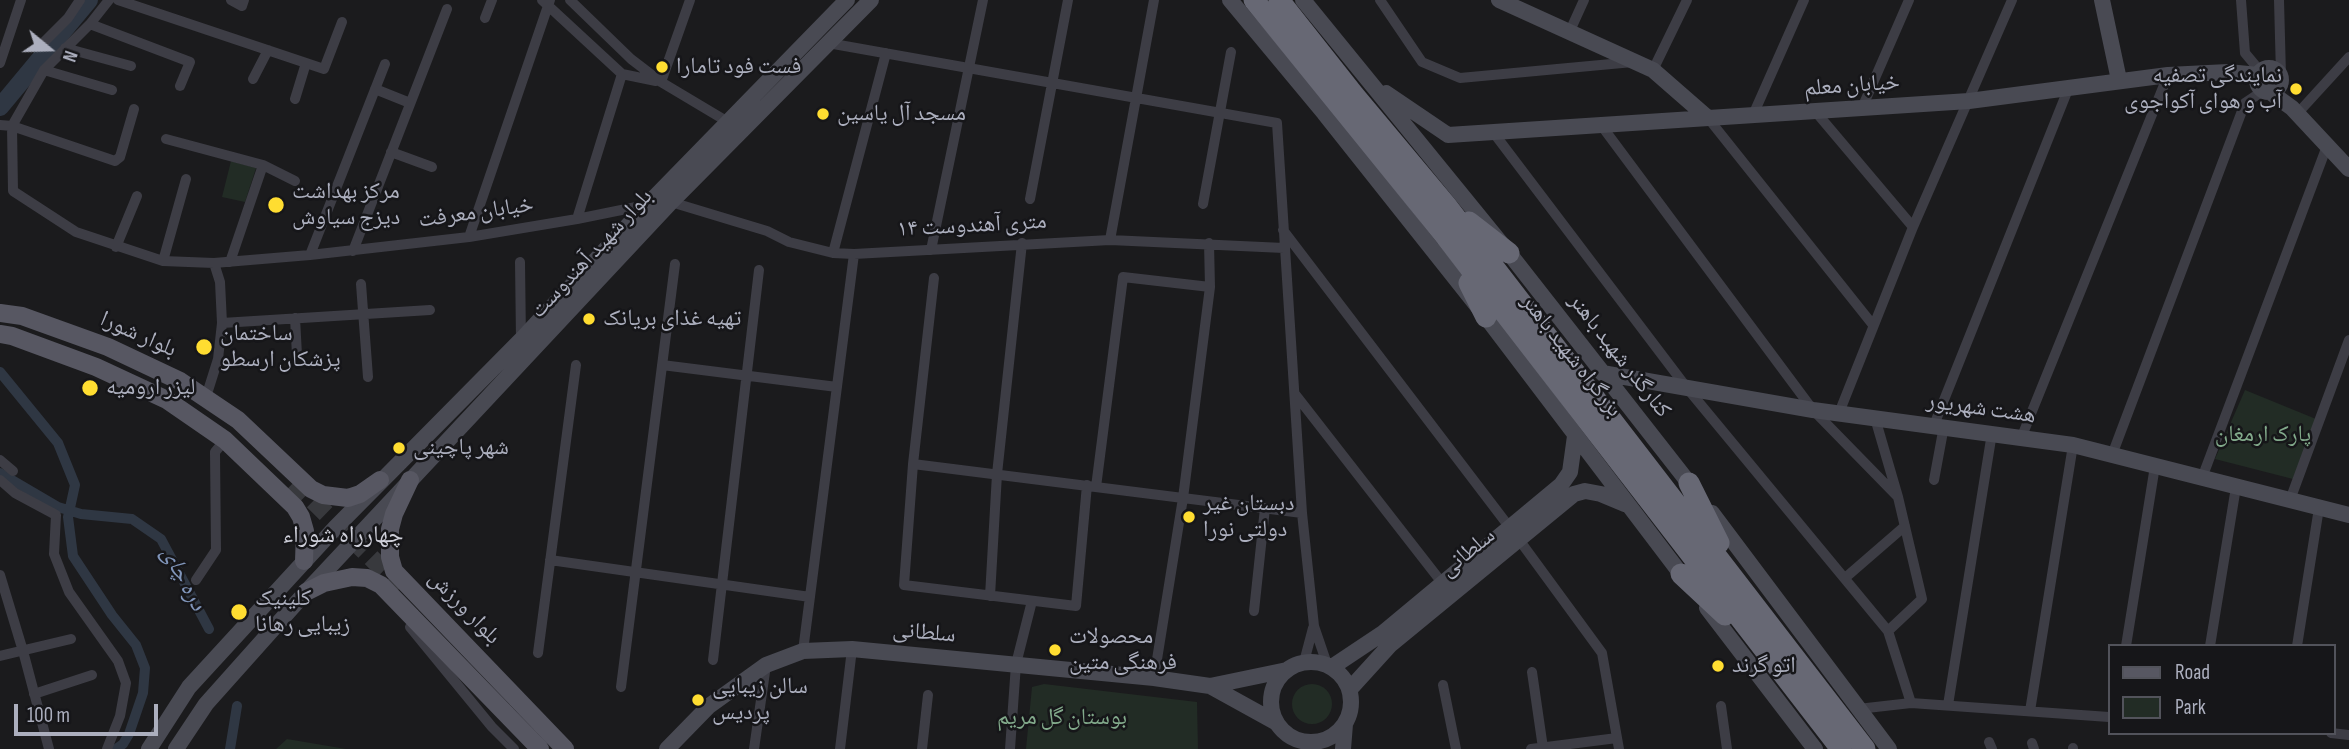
<!DOCTYPE html>
<html>
<head>
<meta charset="utf-8">
<style>
	body { margin:0 }
	#map { position:relative; width:2349px; height:749px; overflow:hidden; background:#1b1b1d; font-family:"Sofia Sans Condensed",sans-serif }
	canvas { display:block }
	.legend { position:absolute; left:2108px; top:644px; width:228px; height:91px; box-sizing:border-box; background:#161619; border:2px solid #52535b; margin:0; padding:9px 12px; list-style:none; font-size:21px; color:#acafbe }
	.legend li { display:flex; align-items:center; gap:14px; height:35px }
	.legend b { width:35px; border:2px solid #52535b }
	.north { position:absolute; left:14px; top:14px; width:70px; height:70px; -webkit-text-stroke:5px #161619; paint-order:stroke; rotate:109deg; font-size:19px; font-weight:700; line-height:28px; text-align:center; color:#acafbe }
	.north::after { content:''; display:block; margin:auto; width:24px; height:32px; background:#acafbe; clip-path:polygon(50% 0,100% 100%,50% 72%,0 100%) }
	.scale { position:absolute; left:14px; top:704px; width:144px; height:32px; box-sizing:border-box; border:4px solid #acafbe; border-top:0; padding-left:9px; font-size:21px; line-height:24px; white-space:nowrap; color:#acafbe; -webkit-text-stroke:5px #161619; paint-order:stroke }
</style>
</head>
<body>
<div id="map">
<canvas width="2349" height="749"></canvas>
<ul class="legend">
<li><b style="height:9px;background:#575762"></b>Road</li>
<li><b style="height:19px;background:#222c25"></b>Park</li>
</ul>
<div class="north">N</div>
<div class="scale">100 m</div>
</div>
<script>
const ctx = document.querySelector('canvas').getContext('2d');
ctx.lineJoin = 'round';
function fill(path, color) { ctx.fillStyle = color; ctx.fill(path, 'evenodd'); }
const shape = rows => new Path2D(rows.map(r => 'M' + r).join(''));
function strokePath(path, color, width, dash) { ctx.strokeStyle = color; ctx.lineWidth = width; ctx.lineCap = dash ? 'butt' : 'round'; ctx.setLineDash(dash || []); ctx.stroke(path); }
function write(font, color, halo, rows, align = 'center') {
  ctx.font = font + ' "Sofia Sans Condensed","Noto Naskh Arabic",sans-serif'; ctx.lineWidth = 5; ctx.setLineDash([]); ctx.textBaseline = 'middle'; ctx.strokeStyle = halo; ctx.fillStyle = color; for (const [text, x, y, turn = 0] of rows) {
    ctx.save(); ctx.translate(x, y); ctx.rotate((+turn || 0) * Math.PI / 180); ctx.textAlign = isNaN(turn) ? turn : align; if (halo) ctx.strokeText(text, 0, 0); ctx.fillText(text, 0, 0); ctx.restore();
  }
}
fill(shape([
	[231,161,256,168,245,202,222,197],
	[2245,390,2316,419,2293,479,2215,459],
	'1292 704a20 20 0 1 1 40 0a20 20 0 1 1-40 0Z',
	[1044,684,1197,702,1198,749,1026,749,1032,687],
	[287,739,346,749,276,749]
]), '#222c25');
strokePath(shape([
	[0,372,58,443,75,485,68,517,73,556,112,615,136,645,145,668,143,693,129,734,123,744,116,749],
	[0,473,58,507,81,514,132,519,161,539,209,629],
	[230,749,237,706]
]), '#2f3743', 10);
strokePath(shape([
	[0,107,89,0]
]), '#2f3743', 18);
strokePath(shape([
	[294,482,401,587]
]), '#38393d', 18, [18, 9]);
strokePath(shape([
	[109,0,90,24,44,70,12,126,13,191,76,232,163,261,214,263,310,255,469,237,577,219,646,205],
	[118,0,324,69,342,22],
	[231,0,242,6,244,0],
	[542,0,622,74,656,81],
	[570,0,631,59,661,82,728,122],
	[1380,0,1422,62,1460,78,1633,62],
	[2241,0,2245,53,2260,71],
	[2279,0,2281,75],
	[485,18,492,0],
	[90,24,190,62,180,86],
	[1569,33,1584,0],
	[828,43,1277,123,1302,513,1314,626,1327,664],
	[42,44,68,18,80,0],
	[65,48,131,66],
	[0,63,21,0],
	[44,70,112,90],
	[1653,70,1687,0],
	[253,79,268,50],
	[661,82,690,0],
	[375,89,410,103],
	[295,99,306,63],
	[1862,108,1909,0],
	[1815,111,1913,227],
	[2297,114,2349,57],
	[1753,115,1804,0],
	[1708,118,1873,325],
	[0,125,12,126,115,161,120,157,134,109],
	[1601,125,1813,410,1898,497],
	[1493,132,1687,388,1888,631,1911,703],
	[166,139,263,165,295,181],
	[391,152,432,167],
	[1030,199,1068,0],
	[671,202,767,231,789,242,833,253,854,254,1110,240,1284,248],
	[1203,204,1231,52],
	[577,219,622,74],
	[1283,230,1520,541,1602,653,1619,749],
	[469,237,550,0],
	[1110,240,1154,0],
	[116,247,137,196],
	[931,250,983,0],
	[353,251,447,9],
	[833,253,886,53],
	[310,255,385,64],
	[163,261,186,179],
	[230,262,263,165],
	[520,262,521,340],
	[934,278,913,464,904,585,1076,606,1087,485],
	[361,284,368,377],
	[295,318,297,355],
	[222,323,430,310],
	[662,365,837,387],
	[1295,394,1443,584],
	[206,397,218,359,222,323,220,282,214,263],
	[1839,413,1913,227,2012,0],
	[1875,418,1898,497,1922,599,1888,631],
	[1934,425,2069,87],
	[2022,436,2168,75],
	[2112,455,2245,103,2263,91],
	[0,460,13,471],
	[913,464,1302,513],
	[2202,478,2327,146],
	[0,480,15,493,56,515,54,554,69,592,118,661,126,683,120,716,107,749],
	[1934,480,1944,426],
	[1096,487,1123,277,1210,287],
	[2290,500,2349,340],
	[550,560,810,597],
	[0,575,23,651,49,749],
	[1845,578,1905,526],
	[196,580,216,550,215,452,225,440],
	[990,596,997,474,1022,243],
	[1254,611,1265,508],
	[410,627,492,727,514,749],
	[2126,646,2155,466],
	[2210,646,2236,487],
	[2297,646,2319,508],
	[803,651,854,254],
	[538,653,576,365],
	[0,656,71,639],
	[713,660,759,270],
	[1304,662,1313,628],
	[1532,672,1543,748],
	[1154,678,1183,498,1210,287,1209,243],
	[1443,685,1456,749],
	[621,687,675,264],
	[34,694,92,675],
	[1948,705,1992,433],
	[1721,706,1727,749],
	[1858,709,1911,703,2109,717],
	[2030,711,2073,445],
	[2331,733,2349,735],
	[1989,742,1992,749],
	[2032,743,2034,749],
	[2073,748,2073,749],
	[754,749,766,665],
	[840,749,852,649],
	[922,749,928,695],
	[1010,749,1016,664,1032,601],
	[1531,749,1617,738]
]), '#3d3d45', 10);
strokePath(shape([
	[1230,0,1324,113,1486,317,1687,582],
	[1303,0,1509,253,1696,492],
	[1499,0,1653,70,1708,118],
	[2102,0,2119,80],
	'2257 80a12 12 0 1 1 24 0a12 12 0 1 1-24 0Z',
	[2270,92,2292,108,2349,169],
	[1386,93,1448,135],
	[1448,135,1969,101,2168,75,2228,72,2258,75],
	[1602,373,1813,410,2073,445,2349,515],
	[1712,513,1889,749],
	[1707,608,1815,749],
	'1271 702a40 40 0 1 1 80 0a40 40 0 1 1-80 0Z',
	[1332,667,1383,633,1561,485,1570,472,1575,436],
	[1210,686,1277,723],
	[1350,689,1390,645,1574,494,1585,491,1601,494,1625,504],
	[149,749,189,687,335,528,521,340,648,204,847,0],
	[176,749,206,704,306,592,671,202,871,0],
	[667,749,709,706,766,665,803,651,852,649,1154,678,1210,686,1287,670],
	[1343,749,1345,724]
]), '#494a53', 16);
strokePath(shape([
	[0,313,22,316,108,347,180,381,238,420,311,489,323,495,348,498,360,494,380,480],
	[0,334,12,336,96,367,167,400,225,440,295,507,301,517,305,531,304,561],
	[410,480,394,514,390,529,390,557,394,571,565,749],
	[306,592,324,583,352,577,367,578,381,585,540,749]
]), '#575762', 18);
strokePath(shape([
	[1254,0,1446,237,1841,749],
	[1279,0,1354,95,1446,205,1865,749],
	[1469,222,1509,253],
	[1469,283,1486,317],
	[1689,483,1719,543],
	[1681,574,1725,615]
]), '#676874', 21);
for (const [x, y, r, color] of [
	[662,67,7,"#ffdd31"],
	[2296,89,7,"#ffdd31"],
	[823,114,7,"#ffdd31"],
	[276,205,9,"#ffdd31"],
	[589,319,7,"#ffdd31"],
	[204,347,9,"#ffdd31"],
	[90,388,9,"#ffdd31"],
	[399,448,7,"#ffdd31"],
	[1189,517,7,"#ffdd31"],
	[239,612,9,"#ffdd31"],
	[1055,650,7,"#ffdd31"],
	[1718,666,7,"#ffdd31"],
	[698,700,7,"#ffdd31"]
]) { const dot = new Path2D(); dot.arc(x, y, r, 0, 2 * Math.PI); ctx.fillStyle = color; ctx.fill(dot); strokePath(dot, '#161619', 2.5); }
write('23px', '#acafbe', '#161619', [
	["فست فود تامارا",676,67],
	["نمایندگی تصفیه",2282,76,"right"],
	["آب و هوای آکواجوی",2282,102,"right"],
	["مسجد آل یاسین",837,114],
	["مرکز بهداشت",292,192],
	["دیزج سیاوش",292,218],
	["تهیه غذای بریانک",603,319],
	["ساختمان",220,334],
	["پزشکان ارسطو",220,360],
	["لیزر ارومیه",106,388],
	["شهر پاچینی",413,448],
	["دبستان غیر",1203,504],
	["دولتی نورا",1203,530],
	["کلینیک",255,599],
	["زیبایی رهانا",255,625],
	["محصولات",1069,637],
	["فرهنگی متین",1069,663],
	["اتو گرند",1732,666],
	["سالن زیبایی",712,687],
	["پردیس",712,713]
], 'left');
write('23px', '#acafbe', '#161619', [
	["خیابان معلم",1852,86,-4],
	["خیابان معرفت",476,213,-8],
	["۱۴ متری آهندوست",972,226,-3],
	["بلوار شهید آهندوست",592,254,-47],
	["بلوار شورا",138,335,24],
	["بزرگراه شهید باهنر",1571,356,52],
	["کنارگذر شهید باهنر",1619,356,52],
	["هشت شهریور",1981,409,8],
	["سلطانی",1468,553,-39],
	["بلوار ورزش",464,608,46],
	["سلطانی",924,633,5]
]);
write('23px', '#82aa8b', '#161619', [
	["پارک ارمغان",2263,435],
	["بوستان گل مریم",1062,718]
]);
write('24px', '#cecfd9', '#161619', [
	["چهارراه شوراء",343,536]
]);
write('italic 24px', '#8196bb', '#161619', [
	["دره چای",183,579,62]
]);
</script>
</body>
</html>
